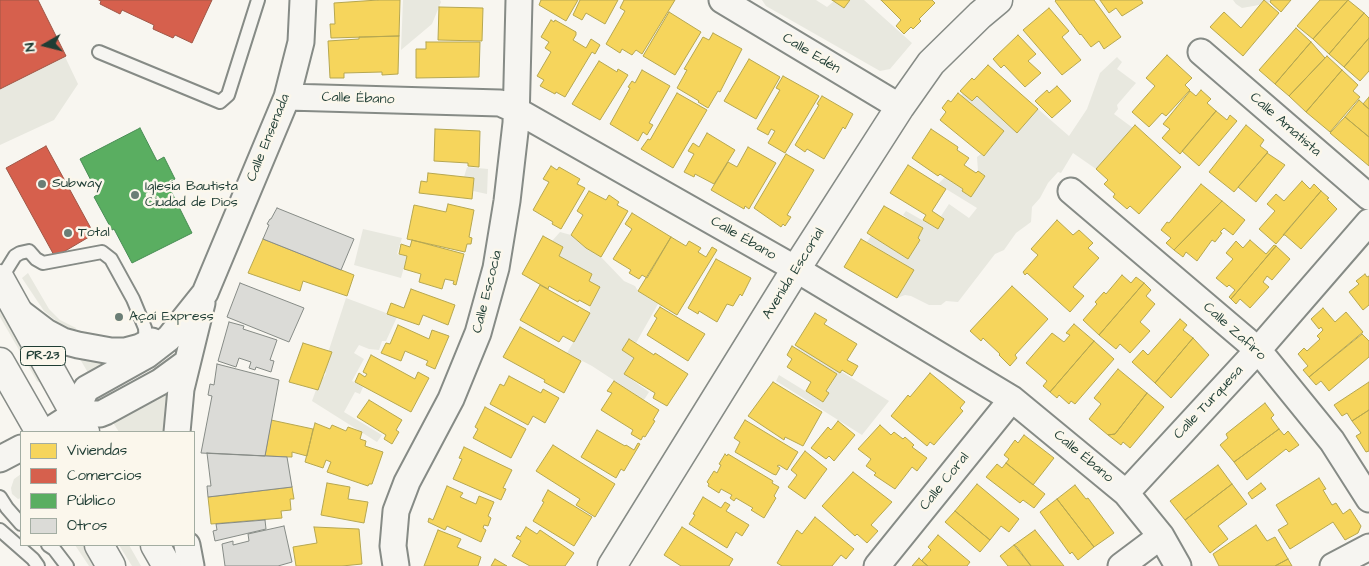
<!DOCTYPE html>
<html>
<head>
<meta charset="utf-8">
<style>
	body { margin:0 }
	#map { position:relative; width:1369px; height:566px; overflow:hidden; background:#f8f6f0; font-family:"Architects Daughter",sans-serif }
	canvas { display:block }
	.legend { position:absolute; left:20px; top:431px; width:175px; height:115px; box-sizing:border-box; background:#fbf7ec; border:1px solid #a3ada2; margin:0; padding:6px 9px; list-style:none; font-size:15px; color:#1f3d34 }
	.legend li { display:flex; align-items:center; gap:10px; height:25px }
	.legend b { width:25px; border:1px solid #a3ada2 }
	.north { position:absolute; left:20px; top:20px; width:50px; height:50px; -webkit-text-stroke:4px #fbf7ec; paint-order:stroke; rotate:262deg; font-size:14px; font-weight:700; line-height:20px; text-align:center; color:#1f3d34 }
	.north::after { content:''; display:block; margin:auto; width:18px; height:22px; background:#1f3d34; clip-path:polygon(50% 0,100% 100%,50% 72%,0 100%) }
</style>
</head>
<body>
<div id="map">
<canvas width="1369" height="566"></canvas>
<ul class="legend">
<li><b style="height:14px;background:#f6d55c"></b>Viviendas</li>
<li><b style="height:14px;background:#d6604d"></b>Comercios</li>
<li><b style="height:14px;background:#5aae61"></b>Público</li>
<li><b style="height:14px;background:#dbdbd7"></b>Otros</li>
</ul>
<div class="north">N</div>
</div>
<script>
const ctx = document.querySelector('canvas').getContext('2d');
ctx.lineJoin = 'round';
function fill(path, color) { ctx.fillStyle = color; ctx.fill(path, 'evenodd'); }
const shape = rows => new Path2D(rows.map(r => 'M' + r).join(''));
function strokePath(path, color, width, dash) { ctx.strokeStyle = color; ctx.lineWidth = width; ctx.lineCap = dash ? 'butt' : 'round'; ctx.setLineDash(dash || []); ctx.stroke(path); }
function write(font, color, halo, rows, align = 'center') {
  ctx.font = font + ' "Architects Daughter",sans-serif'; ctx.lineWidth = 5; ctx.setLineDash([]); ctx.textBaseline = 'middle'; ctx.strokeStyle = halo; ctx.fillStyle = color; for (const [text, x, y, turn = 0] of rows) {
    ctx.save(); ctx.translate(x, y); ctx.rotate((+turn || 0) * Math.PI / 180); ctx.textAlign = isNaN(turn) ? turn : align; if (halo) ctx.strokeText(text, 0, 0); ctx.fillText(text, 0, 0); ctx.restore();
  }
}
fill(shape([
	[0,0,38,0,78,84,54,120,0,145],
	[403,0,440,0,441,2,432,24,401,50],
	[762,0,816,0,827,7,834,1,844,8,851,0,864,0,912,43,890,69,880,71,766,6],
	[1233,0,1271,0,1268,3,1264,0,1259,5,1242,8,1236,4],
	[1117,57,1122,62,1117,69,1136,83,1117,105,1118,109,1114,114,1133,128,1096,169,1073,153,1061,173,1058,172,1048,183,1040,198,1032,207,1031,222,1016,233,1004,250,995,254,958,302,946,301,941,305,929,305,911,296,905,295,897,298,914,270,867,242,871,236,908,259,920,240,918,238,923,229,903,215,906,211,938,229,944,219,941,216,949,204,969,218,977,208,938,184,945,177,963,189,962,191,971,197,985,176,978,171,977,157,981,154,984,156,1004,131,961,96,963,93,972,101,977,96,1017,132,1038,109,1069,136,1087,109,1100,73],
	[467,167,488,169,487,194,473,191,474,178,464,177],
	[363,229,402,238,397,254,407,256,401,278,354,265],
	[560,232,571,235,586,248,601,257,624,281,635,286,638,291,658,304,636,343,629,339,622,350,634,358,624,374,649,392,644,400,592,366,567,353,590,313,590,306,600,288,589,281,592,274,559,256,563,247,552,241],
	[28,273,49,309,60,320,76,328,74,332,60,324,44,311,22,278],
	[346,298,397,317,386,341,382,341,379,350,369,349,359,345,354,353,364,359,352,381,363,387,360,394,355,392,344,412,382,435,377,442,312,401,321,376,324,377,326,373,322,371],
	[0,307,42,384,37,381,0,317],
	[798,345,889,401,862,435,776,381,779,375,823,402,828,393,827,391,837,374,797,348],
	[77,354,112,359,90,376],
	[169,383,165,432,119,432,112,421],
	[21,474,21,498,18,499,12,494,11,488,14,479],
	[75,545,84,545,97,566,89,566],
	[119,545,129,545,141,566,132,566]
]), '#e8e8df');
const homes = shape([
	[378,0,400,0,399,36,331,38,330,24,335,24,334,3,378,0],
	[541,0,578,0,566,21,539,5,541,0],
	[580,0,618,0,605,24,586,13,582,20,573,15,580,0],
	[624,0,675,0,642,54,636,50,632,55,622,49,620,53,606,44,625,11,620,8,624,0],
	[832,0,850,0,844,8,832,0],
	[881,0,932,0,935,3,919,19,921,21,913,29,911,27,904,34,896,26,901,20,881,0],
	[1056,0,1094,0,1121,37,1104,49,1099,41,1091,47,1081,34,1080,35,1055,1,1056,0],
	[1100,0,1141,0,1143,3,1122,16,1116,8,1109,13,1100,0],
	[1264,0,1279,13,1243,56,1210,27,1224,12,1241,28,1264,0],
	[1271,0,1291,0,1281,12,1270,2,1271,0],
	[1320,0,1348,0,1313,39,1297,26,1320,0],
	[1348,0,1364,13,1329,54,1313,39,1348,0],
	[439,7,483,8,482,41,438,40,439,7],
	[1049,8,1069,31,1062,37,1081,60,1062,75,1023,30,1049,8],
	[669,12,701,32,675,75,643,56,669,12],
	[1364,13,1369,18,1369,38,1344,67,1329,54,1364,13],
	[551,20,554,22,555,20,576,32,576,35,573,40,586,48,591,39,600,45,595,54,592,52,565,97,556,92,555,94,540,86,544,80,537,76,551,52,545,48,549,42,541,37,551,20],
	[1296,28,1311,42,1275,84,1259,70,1296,28],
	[713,33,742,49,720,92,718,91,708,108,698,102,699,101,677,88,687,70,684,69,703,37,709,40,713,33],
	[1018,35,1036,54,1028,61,1041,73,1025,87,1004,65,1001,68,993,59,1018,35],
	[399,36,398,74,382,75,382,72,344,73,344,78,330,78,328,41,359,39,359,37,399,36],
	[1369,38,1369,71,1360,81,1344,67,1369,38],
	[426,42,480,42,479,77,416,78,416,49,426,49,426,42],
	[1311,42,1325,58,1289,96,1275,84,1311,42],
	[1167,55,1192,78,1185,85,1190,90,1166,116,1162,113,1149,127,1132,112,1155,86,1146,78,1167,55],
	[1327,56,1342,70,1306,112,1289,96,1327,56],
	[749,59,780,77,756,119,724,101,749,59],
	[599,61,617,72,618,69,628,75,600,120,572,104,599,61],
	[988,65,1038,109,1017,133,977,96,972,101,960,91,972,78,974,80,988,65],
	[642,70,670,86,649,123,653,125,647,135,643,132,638,141,610,124,630,88,628,87,632,81,635,83,642,70],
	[1342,70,1358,85,1353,91,1360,97,1330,132,1306,112,1342,70],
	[783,76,819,96,785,153,768,143,775,131,771,129,768,135,757,129,780,90,776,88,783,76],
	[1057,86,1071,101,1052,118,1035,101,1047,90,1049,93,1057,86],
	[1201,90,1211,99,1207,103,1216,111,1180,154,1162,138,1170,129,1163,124,1190,91,1196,96,1201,90],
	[677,93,707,110,673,168,641,149,648,139,650,140,677,93],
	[958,93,1004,131,984,156,940,120,946,112,942,108,948,100,951,102,958,93],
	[822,96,853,114,845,129,843,127,824,159,807,149,805,152,795,145,819,105,817,104,822,96],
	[1369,97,1369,109,1363,104,1369,97],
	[1359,100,1369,109,1369,137,1345,117,1359,100],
	[1216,111,1227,120,1230,115,1237,121,1199,166,1182,151,1216,111],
	[1345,117,1369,137,1369,166,1330,133,1345,117],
	[1135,125,1181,167,1139,214,1130,206,1127,209,1113,197,1115,194,1104,184,1108,180,1096,169,1135,125],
	[1246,125,1264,140,1260,146,1268,152,1234,192,1209,172,1246,125],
	[435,129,480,131,479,167,468,166,468,163,434,161,435,129],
	[931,129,958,147,957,150,969,158,964,165,976,173,978,171,985,176,971,197,962,191,963,189,940,174,938,176,912,158,931,129],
	[707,133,735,150,714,184,695,174,694,177,684,172,694,154,688,151,693,143,699,147,707,133],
	[748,147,776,163,749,209,745,206,744,209,711,190,728,162,737,167,748,147],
	[1267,153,1285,165,1256,202,1238,187,1267,153],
	[786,154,814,170,787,215,791,217,785,226,783,224,781,227,754,208,786,154],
	[908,165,946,189,932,211,944,219,938,229,923,220,926,215,890,193,908,165],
	[551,166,557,170,559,167,580,179,577,184,585,188,561,229,552,224,553,222,533,210,549,182,543,179,551,166],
	[428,173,474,178,472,199,419,193,421,181,427,182,428,173],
	[1302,181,1310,189,1314,184,1321,191,1276,244,1259,229,1275,211,1267,204,1276,194,1284,201,1302,181],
	[1201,184,1222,201,1174,250,1166,243,1171,238,1161,230,1167,222,1169,223,1201,184],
	[589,191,606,200,609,195,619,202,617,205,628,211,601,257,586,248,571,235,583,215,577,211,589,191],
	[1321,191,1329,198,1327,199,1337,209,1301,249,1285,235,1283,235,1321,191],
	[1222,201,1245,220,1233,235,1224,228,1220,232,1222,233,1215,242,1212,240,1197,261,1186,252,1183,257,1174,250,1222,201],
	[448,204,474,210,469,237,472,238,471,244,467,244,465,252,407,239,414,205,446,212,448,204],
	[884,206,923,228,918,238,920,240,908,259,867,233,884,206],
	[632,213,671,237,647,278,642,275,639,279,629,273,631,270,613,259,632,229,625,224,632,213],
	[1057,220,1073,235,1079,230,1093,243,1088,248,1099,258,1073,287,1084,296,1070,312,1027,273,1025,275,1023,272,1038,255,1031,249,1057,220],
	[543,236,563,247,559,256,592,274,589,281,600,287,590,306,579,300,578,302,549,286,548,289,522,274,543,236],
	[671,237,686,246,689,241,701,248,698,252,706,257,712,247,717,250,677,315,638,291,671,237],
	[263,239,354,275,347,296,303,281,300,291,248,273,263,239],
	[861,239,914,270,897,298,844,267,861,239],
	[412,240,464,254,456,285,453,284,454,281,445,279,442,289,419,282,421,274,404,269,407,256,399,254,401,244,410,247,412,240],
	[1250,240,1266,254,1274,245,1276,246,1231,299,1229,297,1235,290,1229,285,1227,287,1216,278,1233,259,1226,253,1236,241,1243,248,1250,240],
	[1276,246,1290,259,1272,280,1267,276,1263,282,1269,287,1250,308,1240,299,1236,304,1231,299,1276,246],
	[716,259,751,278,742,296,740,294,733,306,727,304,717,322,699,311,698,314,688,308,716,259],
	[1365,274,1367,277,1369,276,1369,305,1363,310,1349,292,1359,284,1356,281,1365,274],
	[1122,275,1131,283,1136,277,1144,283,1099,335,1083,320,1097,304,1095,302,1104,292,1106,294,1122,275],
	[1144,283,1151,290,1146,296,1155,304,1140,322,1150,331,1130,353,1120,344,1116,349,1099,335,1144,283],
	[540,285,590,313,574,342,563,336,559,342,520,320,540,285],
	[1012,286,1048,319,1015,355,1017,358,1010,366,999,355,1000,354,983,338,981,341,970,331,1012,286],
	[411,289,455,305,448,325,423,315,419,325,387,314,391,303,404,308,411,289],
	[660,307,705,334,688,361,647,335,657,318,654,316,660,307],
	[1323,308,1335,322,1346,312,1363,332,1309,377,1303,370,1308,366,1298,354,1304,348,1307,351,1320,339,1317,336,1323,330,1321,327,1319,329,1311,319,1323,308],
	[815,313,827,320,824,324,857,344,847,360,858,366,852,376,842,370,840,373,795,345,815,313],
	[1180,319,1187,325,1183,330,1193,338,1155,383,1132,362,1143,350,1148,355,1180,319],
	[1074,324,1094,341,1050,392,1043,386,1047,381,1026,363,1052,333,1064,342,1070,335,1066,333,1074,324],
	[398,325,429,339,432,330,449,336,435,369,426,365,428,361,405,351,401,361,381,353,386,343,390,344,398,325],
	[520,327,581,361,564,393,544,382,545,380,503,357,520,327],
	[1362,334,1369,341,1369,357,1329,391,1321,381,1316,385,1309,377,1362,334],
	[1193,338,1209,355,1171,398,1155,383,1193,338],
	[629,339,654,355,655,353,688,374,667,406,653,398,655,393,624,374,634,358,622,350,629,339],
	[1094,341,1114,359,1075,404,1071,401,1069,404,1059,395,1057,398,1050,392,1094,341],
	[303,343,332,352,318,390,289,382,303,343],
	[792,346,837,374,826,391,829,393,823,402,806,391,811,382,787,367,792,359,787,355,792,346],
	[371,355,415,379,418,372,429,378,411,412,355,382,359,373,365,377,367,374,363,372,371,355],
	[1118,369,1147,393,1115,434,1108,435,1089,419,1101,404,1094,398,1118,369],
	[930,373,965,402,960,408,963,411,934,445,930,442,927,446,891,416,908,395,910,397,930,373],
	[509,376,541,393,543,389,559,398,545,423,533,416,528,425,490,404,500,384,504,386,509,376],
	[614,381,659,410,653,420,655,421,645,437,643,436,641,440,631,434,633,430,601,410,612,393,607,391,614,381],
	[773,382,822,412,803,446,785,437,784,440,748,416,773,382],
	[1369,382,1369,410,1352,421,1347,413,1342,416,1334,405,1369,382],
	[1147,393,1164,407,1130,448,1123,442,1121,445,1108,435,1115,434,1147,393],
	[369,400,402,420,396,430,399,432,392,444,384,439,386,435,357,417,369,400],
	[1265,403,1274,415,1271,418,1279,429,1234,462,1220,445,1228,438,1226,434,1265,403],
	[485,407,526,429,511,458,473,438,478,429,475,427,485,407],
	[1369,410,1369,451,1366,452,1356,436,1361,433,1352,421,1369,410],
	[271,420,313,429,307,456,292,452,292,457,265,456,271,420],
	[745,420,798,452,787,470,779,465,777,466,780,468,776,475,773,474,735,452,740,442,734,438,745,420],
	[838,421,855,435,834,461,829,456,826,459,811,448,828,427,831,430,838,421],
	[315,423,330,429,332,425,346,431,348,427,362,432,360,439,366,441,365,446,383,452,372,484,369,484,368,486,327,472,331,462,326,460,323,468,305,462,315,423],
	[880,425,891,435,894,432,903,439,905,437,914,445,912,447,927,458,917,471,912,467,895,489,874,475,876,473,866,466,871,459,858,449,880,425],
	[1279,429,1284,435,1288,431,1299,445,1289,452,1286,449,1247,480,1234,462,1279,429],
	[597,430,625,446,626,445,634,450,638,443,640,444,624,471,621,469,616,478,581,457,597,430],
	[1024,435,1054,458,1033,485,1006,463,1009,459,1004,455,1015,440,1018,443,1024,435],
	[553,445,615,484,595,517,576,505,580,499,536,471,553,445],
	[464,447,512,470,503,488,506,489,501,500,453,479,462,459,459,458,464,447],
	[805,451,827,469,805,499,788,487,797,475,791,470,805,451],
	[725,454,727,456,728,454,773,481,772,483,779,487,774,496,776,498,764,518,751,510,753,508,736,498,734,501,730,498,732,495,721,489,719,493,708,486,709,484,707,482,714,471,717,473,721,465,719,464,725,454],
	[1006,463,1045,494,1034,508,1023,500,1020,503,986,477,997,464,1002,468,1006,463],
	[1218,465,1232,484,1185,520,1170,501,1218,465],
	[853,472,892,502,871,525,878,531,867,543,857,534,855,536,822,506,853,472],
	[1319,478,1326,489,1323,490,1332,505,1336,503,1343,514,1350,509,1361,526,1358,533,1345,540,1333,522,1290,549,1278,530,1288,524,1276,505,1319,478],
	[327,483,350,487,348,499,368,502,364,523,321,515,327,483],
	[1261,483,1266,489,1252,499,1248,493,1261,483],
	[977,484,1019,519,1009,532,1001,526,990,540,955,511,977,484],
	[1232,484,1247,504,1218,526,1228,539,1210,553,1185,520,1232,484],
	[1075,485,1086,499,1088,498,1114,533,1094,547,1057,499,1075,485],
	[447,486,463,493,460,497,476,504,479,496,494,502,488,516,491,518,488,526,484,525,483,528,486,530,481,542,447,526,445,530,428,522,429,518,433,520,447,486],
	[292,487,294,499,290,499,291,510,281,511,282,518,211,524,208,497,292,487],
	[548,490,592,517,574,546,533,521,544,502,542,501,548,490],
	[703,497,721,508,725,502,730,505,726,511,749,525,742,536,736,532,727,548,689,524,695,515,693,514,703,497],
	[1057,499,1094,547,1078,560,1072,552,1070,554,1040,512,1057,499],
	[955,511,990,540,980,552,945,522,955,511],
	[815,517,854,549,846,559,841,555,832,566,782,566,777,563,797,530,802,534,815,517],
	[1256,525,1267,541,1275,537,1288,559,1275,566,1219,566,1213,554,1256,525],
	[314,527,359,529,362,564,342,566,296,566,293,547,317,543,314,527],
	[526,527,537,534,540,530,574,553,565,566,530,566,512,556,521,541,516,538,518,535,520,537,526,527],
	[682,527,733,559,729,566,681,566,664,555,682,527],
	[438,530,461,539,457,547,481,557,478,566,424,566,438,530],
	[1035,530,1064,566,1031,566,1014,545,1035,530],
	[938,535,970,562,967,566,928,566,923,562,922,560,931,550,928,547,938,535],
	[1014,545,1017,547,1031,566,1008,566,1000,556,1014,545],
	[919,558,923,562,928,566,912,566,919,558],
	[495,559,507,566,491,566,495,559],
	[1288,559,1292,566,1275,566,1288,559]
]);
fill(homes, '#f6d55c');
strokePath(homes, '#b6a750', 1);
const shops = shape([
	[0,0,38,0,66,56,0,89,0,0],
	[99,0,212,0,192,43,175,35,173,38,153,29,154,25,122,10,120,14,100,4,101,1,99,0],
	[46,146,94,234,55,257,6,168,46,146]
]);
fill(shops, '#d6604d');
strokePath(shops, '#9f5646', 1);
const public = shape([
	[140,128,157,161,164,157,175,179,167,183,192,233,132,263,114,229,112,230,94,197,98,194,80,159,140,128]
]);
fill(public, '#5aae61');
strokePath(public, '#488c54', 1);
const building = shape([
	[277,208,354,239,341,270,263,239,269,225,267,224,270,219,271,219,277,208],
	[240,283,304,308,289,342,227,317,240,283],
	[229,322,244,326,243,329,277,340,270,360,274,361,271,372,256,367,255,370,249,368,251,362,239,358,236,367,218,361,229,322],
	[217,364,279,380,265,456,201,453,212,396,208,395,210,384,214,385,217,364],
	[207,453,287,457,292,487,208,497,207,486,211,486,207,453],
	[265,520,266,529,215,541,213,531,217,530,216,524,265,520],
	[284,526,292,562,278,566,225,566,222,544,233,541,233,545,249,541,248,534,284,526]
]);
fill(building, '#dbdbd7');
strokePath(building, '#868b86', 1);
const lane = shape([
	[99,52,220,102,228,95,258,0],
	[4,284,5,272,15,256,20,253,29,251,36,259,43,263,102,252,111,259,133,299,145,328,146,348],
	[0,497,7,508,21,524],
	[0,530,33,559,38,566],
	[48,545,54,549,67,566]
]);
const street = shape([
	[722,0,900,107],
	[1201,52,1369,197],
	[287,97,500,103,516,110,796,269,1012,399,1126,493,1161,536,1178,566],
	[1071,191,1258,350,1332,441,1369,499],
	[17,310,46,332,63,341,78,345,111,351,125,351,140,347,152,341],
	[75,414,100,414,105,412,160,382,186,363],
	[47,432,75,414,86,389,147,355,169,338,205,293,287,97,301,42,303,0],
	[177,432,181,389,202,303],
	[0,459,21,448],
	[1126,493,1258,350,1369,222],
	[187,545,191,566],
	[396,566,393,546,396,511,407,482,451,399,478,333,496,268,507,201,516,123,519,0],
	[877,566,1012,399],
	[1121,566,1161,536],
	[1333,566,1369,547]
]);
const secondary = shape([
	[612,566,796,269,900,107,931,63,980,15,998,0]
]);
const primary = shape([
	[0,279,85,432],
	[0,362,40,432],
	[99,545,111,566],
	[155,545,167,566]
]);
strokePath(lane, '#868b86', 16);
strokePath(street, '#868b86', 29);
strokePath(secondary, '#868b86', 31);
strokePath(primary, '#868b86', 31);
strokePath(lane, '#f6f5f1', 12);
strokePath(street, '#f6f5f1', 25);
strokePath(secondary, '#f6f5f1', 28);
strokePath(primary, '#f6f5f1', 28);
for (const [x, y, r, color] of [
	[42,184,5,"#6b7e76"],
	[135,195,5,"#6b7e76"],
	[68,233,5,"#6b7e76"],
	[119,317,5,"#6b7e76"]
]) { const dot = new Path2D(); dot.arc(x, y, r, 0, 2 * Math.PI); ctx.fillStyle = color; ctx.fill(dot); strokePath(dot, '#fbf7ec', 2); }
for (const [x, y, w] of [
	[43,356,45]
]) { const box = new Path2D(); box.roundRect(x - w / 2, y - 9.5, w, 19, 4); ctx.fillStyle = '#fbf7ec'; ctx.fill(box); strokePath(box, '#1f3d34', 1); }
write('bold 12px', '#1f3d34', null, [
	["PR-23",43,356]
]);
write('14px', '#1f3d34', '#fbf7ec', [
	["Calle Edén",811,54,31],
	["Calle Ébano",358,99,2],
	["Calle Amatista",1285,125,41],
	["Calle Ensenada",269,138,-68],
	["Calle Ébano",743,239,30],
	["Avenida Escorial",794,274,-58],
	["Calle Escocia",488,292,-76],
	["Calle Zafiro",1234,332,42],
	["Calle Turquesa",1209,403,-47],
	["Calle Ébano",1083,457,40],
	["Calle Coral",945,482,-51]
]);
write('14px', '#1f3d34', '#fbf7ec', [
	["Subway",52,184],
	["Iglesia Bautista",145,187],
	["Ciudad de Dios",145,203],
	["Total",78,233],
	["Açaí Express",129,317]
], 'left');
</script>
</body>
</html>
